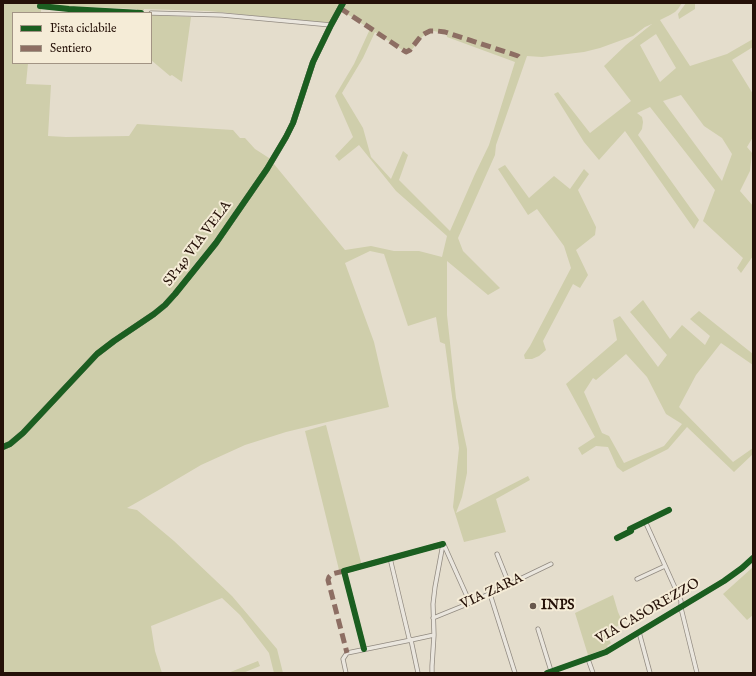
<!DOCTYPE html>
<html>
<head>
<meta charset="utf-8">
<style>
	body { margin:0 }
	#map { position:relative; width:756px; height:676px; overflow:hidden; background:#e4ddcc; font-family:"IM FELL English",serif }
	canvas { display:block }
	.frame { position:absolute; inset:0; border:4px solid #251108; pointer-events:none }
	.legend { position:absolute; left:12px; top:12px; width:140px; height:52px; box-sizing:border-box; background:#f5ecd7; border:1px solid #a29484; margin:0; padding:5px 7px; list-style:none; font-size:12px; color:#251108 }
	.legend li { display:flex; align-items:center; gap:8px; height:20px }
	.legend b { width:20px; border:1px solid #a29484 }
</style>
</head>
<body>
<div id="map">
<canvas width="756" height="676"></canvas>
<div class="frame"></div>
<ul class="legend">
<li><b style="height:5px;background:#1b5e20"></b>Pista ciclabile</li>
<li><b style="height:5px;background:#8d6e63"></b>Sentiero</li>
</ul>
</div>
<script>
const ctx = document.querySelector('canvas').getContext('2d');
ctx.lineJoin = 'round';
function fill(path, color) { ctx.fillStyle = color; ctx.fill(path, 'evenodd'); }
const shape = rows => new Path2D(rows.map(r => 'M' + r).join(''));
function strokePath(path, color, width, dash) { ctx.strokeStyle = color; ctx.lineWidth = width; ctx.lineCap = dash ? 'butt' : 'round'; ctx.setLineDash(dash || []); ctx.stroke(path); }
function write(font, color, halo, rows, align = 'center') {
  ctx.font = font + ' "IM FELL English",serif'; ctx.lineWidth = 4; ctx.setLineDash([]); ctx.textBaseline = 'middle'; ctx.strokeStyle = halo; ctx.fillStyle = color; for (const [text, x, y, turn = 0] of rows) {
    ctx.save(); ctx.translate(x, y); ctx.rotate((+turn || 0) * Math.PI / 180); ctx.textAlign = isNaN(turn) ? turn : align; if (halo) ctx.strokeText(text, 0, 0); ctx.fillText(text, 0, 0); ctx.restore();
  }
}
fill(shape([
	[3,3,682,3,678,9,675,12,670,15,660,20,690,66,727,54,753,39,753,47,732,60,753,94,753,137,747,147,752,153,750,171,740,191,753,206,753,256,741,273,737,268,743,258,703,221,715,190,650,107,637,113,642,117,643,122,642,129,638,135,699,220,694,229,625,131,599,160,584,142,554,94,558,92,590,133,631,101,604,66,626,45,652,24,645,27,633,36,600,48,584,52,567,54,542,57,527,56,496,145,495,155,458,238,463,251,500,288,488,295,447,261,447,315,456,398,467,449,467,473,462,497,456,513,528,476,530,480,496,499,506,532,464,542,453,507,459,448,445,344,440,342,436,317,408,326,384,254,370,251,345,263,374,342,389,407,286,432,245,445,201,465,157,491,127,508,137,510,174,541,232,596,277,649,283,673,274,673,269,653,240,615,222,598,151,626,155,651,162,673,3,673],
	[57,6,137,9,137,10,144,10,144,9,209,11,334,24,341,10,370,29,354,64,335,96,353,137,335,156,339,161,359,145,396,191,447,236,442,257,419,251,394,251,371,246,345,250,269,158,255,149,245,138,240,138,233,130,137,124,129,136,66,137,48,136,51,85,26,84,28,63,13,63,13,13,41,13,41,8,57,10],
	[434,31,447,34,447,37,515,62,489,145,475,174,450,231,399,180,408,155,403,151,391,179,371,157,363,128,342,93,363,58,375,32,404,51,406,53,410,52,423,36,427,33],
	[656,34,676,68,660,82,640,45],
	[681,95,704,126,722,138,732,154,722,181,663,101],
	[686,3,695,3,695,9,679,19,678,14],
	[151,15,191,17,182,82,172,75,170,76,151,60],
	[505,165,529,198,554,176,570,189,584,169,589,174,578,190,596,227,595,235,576,250,588,275,580,288,573,284,543,341,546,350,539,356,532,359,525,359,524,355,530,346,571,268,564,246,537,209,528,215,498,169],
	[643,300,670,339,682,325,705,345,710,336,690,319,699,311,753,354,753,365,721,343,696,375,679,407,733,462,753,448,753,454,734,472,687,427,668,449,623,472,617,467,608,447,596,446,582,455,578,448,595,437,566,384,617,340,613,320,620,316,658,367,667,355,630,312],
	[626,354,647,377,666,414,682,424,664,446,624,463,609,436,602,433,584,392,593,378,596,380],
	[326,425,362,566,340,574,305,431],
	[753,567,753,615,747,620,723,594],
	[613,595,618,612,623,623,605,633,611,643,607,646,608,648,588,655,575,613],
	[258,661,260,666,243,673,228,673]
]), '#cfceab');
const street = shape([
	[40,6,69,9,141,13],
	[151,13,222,15,331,25],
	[645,521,681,601,681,608,697,673],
	[617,538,631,531,630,529,669,510],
	[444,545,470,603],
	[497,554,509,584],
	[637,579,665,566],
	[490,594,515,673],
	[433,618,470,603,551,564],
	[538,629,551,671],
	[639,632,650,673],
	[434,635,433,604,435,587,443,544],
	[364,649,344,571,443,544],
	[588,659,593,673],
	[346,673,343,659,347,653,411,640,409,638,390,558],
	[418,673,411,640,434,635,432,666,432,673],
	[547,673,606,652,724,581,742,568,753,558]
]);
const secondary = shape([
	[3,447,10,444,23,433,97,354,114,341,154,314,165,305,175,294,216,243,267,169,286,137,293,123,313,62,331,25,343,3]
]);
strokePath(street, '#918a80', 5);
strokePath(secondary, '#766f65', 6);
strokePath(street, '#eae6de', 3.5);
strokePath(secondary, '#eae6de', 5);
strokePath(shape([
	[340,8,406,52,410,50,421,36,424,34,430,31,437,31,445,32,518,56,519,57],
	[344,571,332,574,329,577,328,580,347,653]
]), '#8d6e63', 5, [10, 5]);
strokePath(shape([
	[40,6,69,9,141,13],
	[3,447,10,444,23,433,97,354,114,341,154,314,165,305,175,294,216,243,267,169,286,137,293,123,313,62,331,25,343,3],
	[617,538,631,531,630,529,669,510],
	[364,649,344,571,443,544],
	[547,673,606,652,724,581,742,568,753,558]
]), '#1b5e20', 6);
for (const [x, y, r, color] of [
	[533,606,4,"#68584d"]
]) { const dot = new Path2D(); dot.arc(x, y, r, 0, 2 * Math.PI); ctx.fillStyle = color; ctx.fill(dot); strokePath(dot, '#f5ecd7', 1.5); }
write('14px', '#251108', '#f5ecd7', [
	["SP149 VIA VELA",198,244,-53],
	["VIA ZARA",492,592,-25],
	["VIA CASOREZZO",648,612,-30]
]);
write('bold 14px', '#251108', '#f5ecd7', [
	["INPS",541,606]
], 'left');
</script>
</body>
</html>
